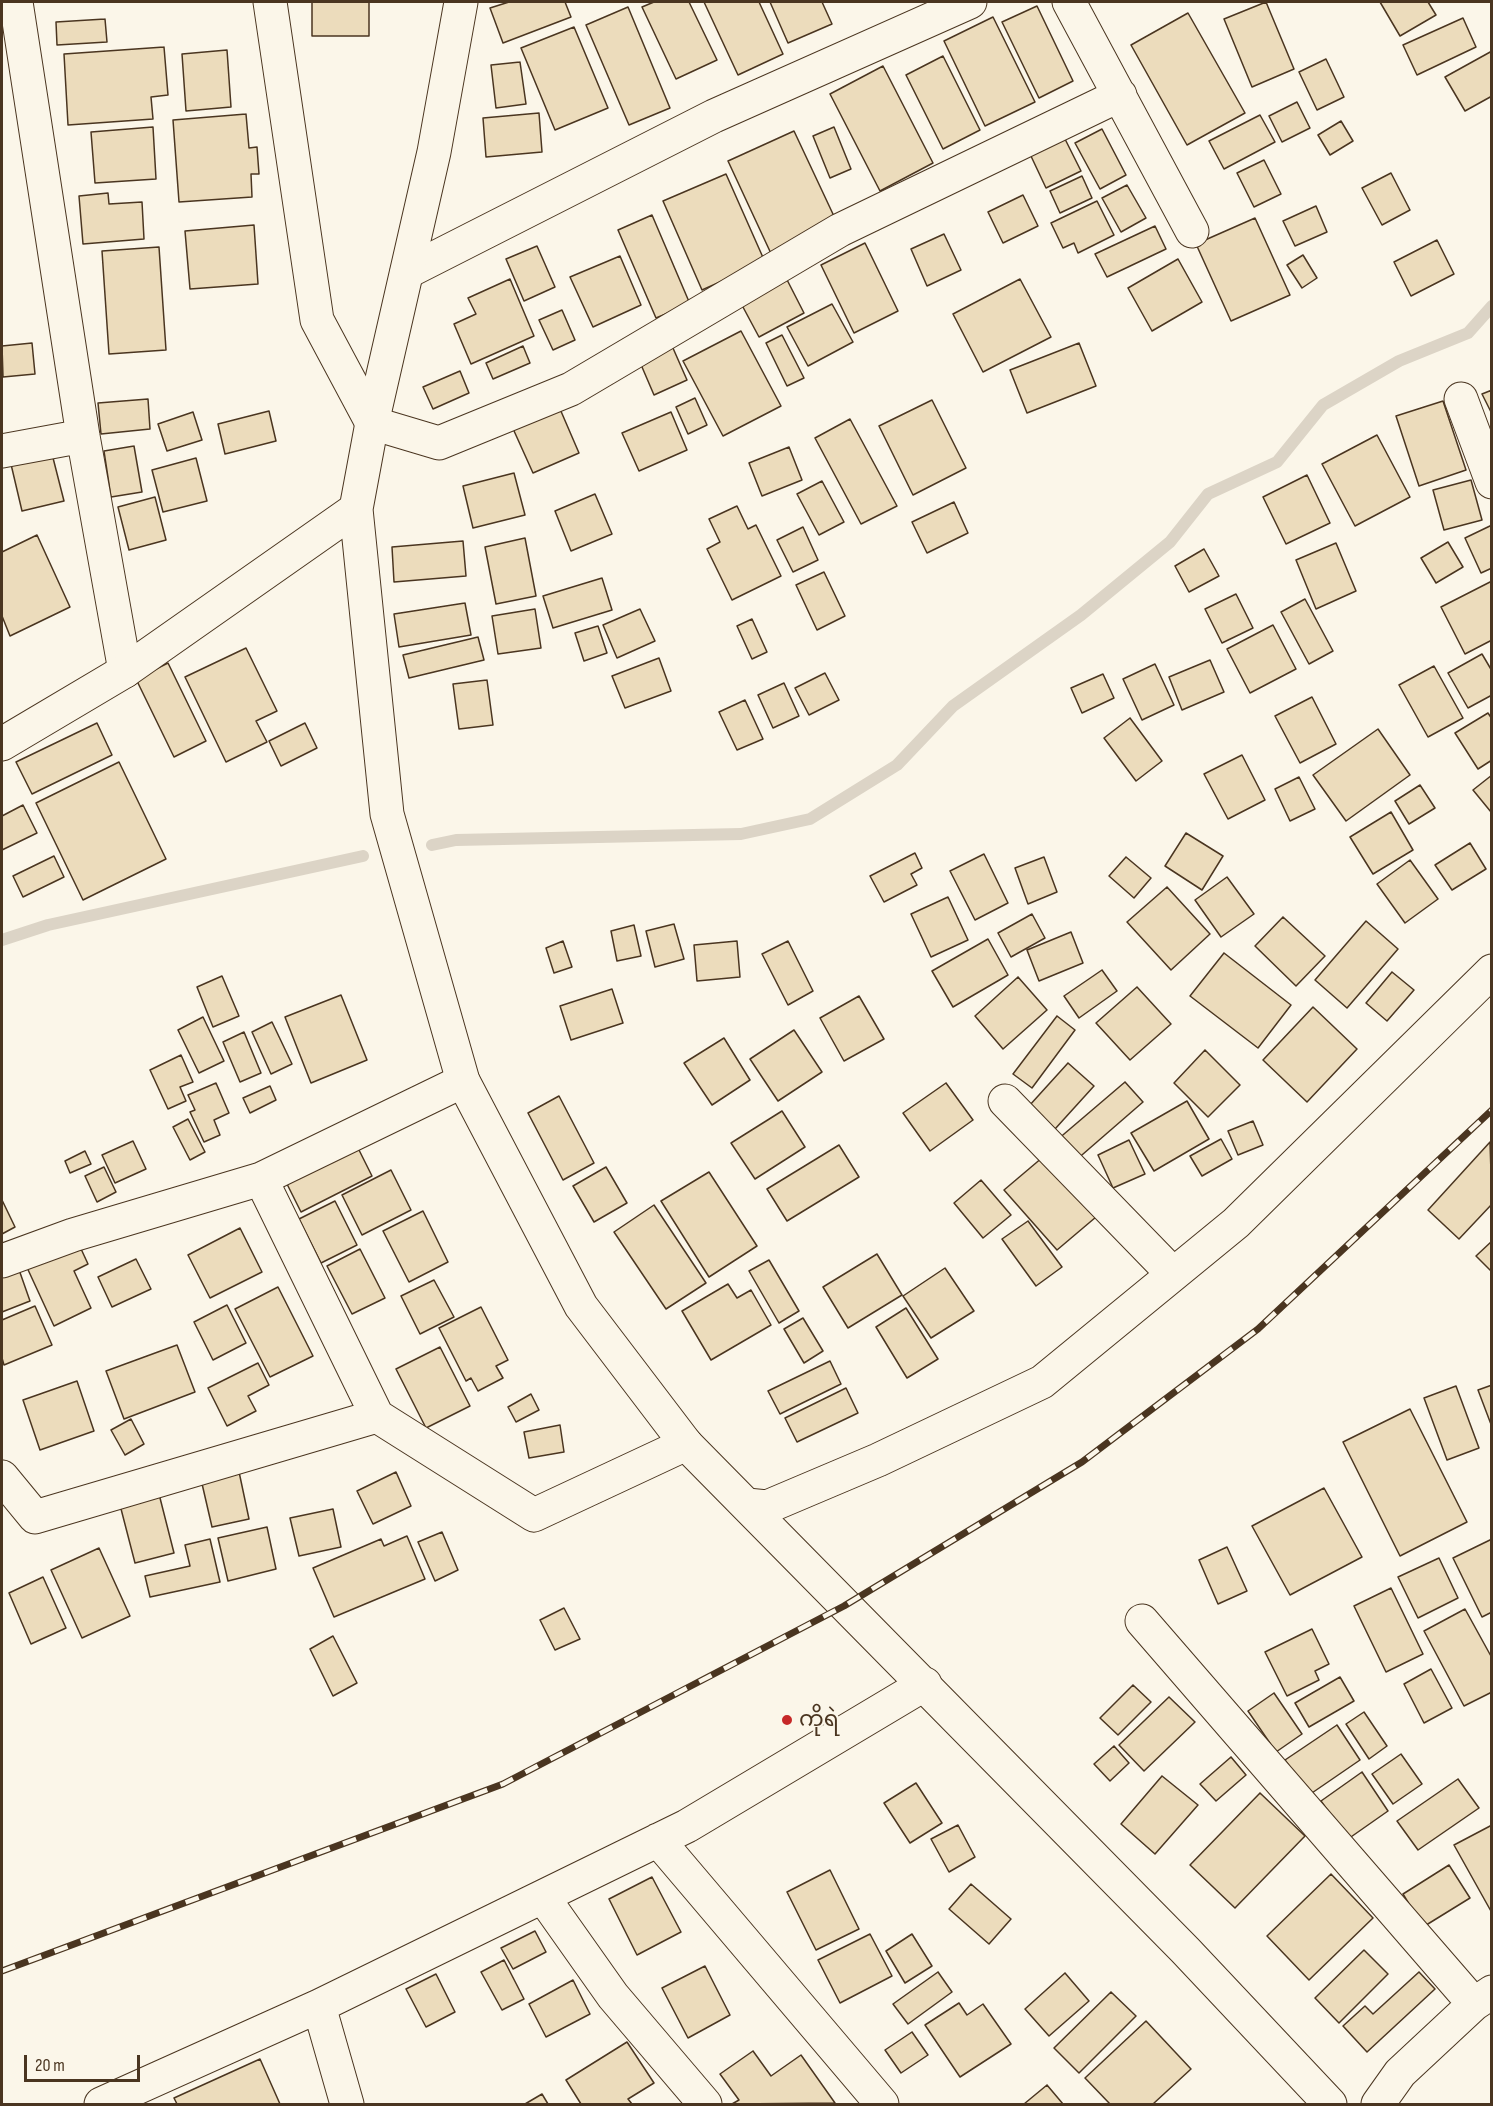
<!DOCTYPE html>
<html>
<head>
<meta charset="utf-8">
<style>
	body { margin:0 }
	#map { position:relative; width:1493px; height:2106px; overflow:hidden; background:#fbf6e9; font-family:"Sofia Sans Condensed",sans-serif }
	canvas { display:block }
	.frame { position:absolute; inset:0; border:3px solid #4a3520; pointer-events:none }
	.scale { position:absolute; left:24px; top:2055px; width:116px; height:27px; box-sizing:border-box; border:3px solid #4a3520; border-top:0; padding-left:8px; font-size:18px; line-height:21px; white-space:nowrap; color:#4a3520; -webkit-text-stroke:4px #fbf6e9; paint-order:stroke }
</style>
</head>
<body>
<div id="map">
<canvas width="1493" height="2106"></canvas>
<div class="frame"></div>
<div class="scale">20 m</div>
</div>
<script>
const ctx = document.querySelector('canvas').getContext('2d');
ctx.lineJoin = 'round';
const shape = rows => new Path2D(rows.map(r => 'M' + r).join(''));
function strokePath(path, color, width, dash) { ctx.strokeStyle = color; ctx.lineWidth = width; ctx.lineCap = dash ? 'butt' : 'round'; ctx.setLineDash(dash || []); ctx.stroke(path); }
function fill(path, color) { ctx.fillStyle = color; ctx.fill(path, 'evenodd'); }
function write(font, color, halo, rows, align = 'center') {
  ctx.font = font + ' "Sofia Sans Condensed","Noto Sans Myanmar",sans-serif'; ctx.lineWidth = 4.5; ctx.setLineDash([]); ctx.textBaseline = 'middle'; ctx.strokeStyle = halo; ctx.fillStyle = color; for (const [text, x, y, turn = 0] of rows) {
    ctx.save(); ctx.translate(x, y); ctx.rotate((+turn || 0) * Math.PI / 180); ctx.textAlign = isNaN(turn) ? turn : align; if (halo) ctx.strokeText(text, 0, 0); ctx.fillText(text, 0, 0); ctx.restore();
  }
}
strokePath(shape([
	[432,845,456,840,741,834,810,819,897,765,953,706,1081,615,1170,542,1208,494,1277,462,1323,405,1399,361,1468,333,1492,306],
	[2,940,48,925,363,856]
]), '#dcd4c6', 12);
const building = shape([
	[312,2,369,2,369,36,312,36,312,2],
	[509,2,565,2,571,17,503,43,490,8,509,2],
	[654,2,689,2,717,60,676,79,642,7,654,2],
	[704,2,759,2,783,54,738,75,704,2],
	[770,2,822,2,832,24,788,43,770,2],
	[1266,2,1294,69,1252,87,1224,19,1266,2],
	[1380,2,1428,2,1436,15,1400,36,1380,2],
	[1037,6,1073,81,1039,98,1002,22,1037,6],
	[628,7,670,108,629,125,586,25,628,7],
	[1188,13,1245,113,1187,145,1131,45,1188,13],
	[993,17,1035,102,985,126,944,41,993,17],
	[1463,18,1476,47,1417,75,1403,45,1463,18],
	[105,19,107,42,57,45,56,22,105,19],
	[574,27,608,108,555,130,521,48,574,27],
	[164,47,168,95,151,97,153,119,68,125,64,54,164,47],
	[227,50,231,107,186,111,182,54,227,50],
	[1492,51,1492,96,1465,111,1445,77,1492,51],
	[943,56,980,130,943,149,906,75,943,56],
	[1326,59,1344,97,1317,110,1299,72,1326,59],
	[520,62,526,104,496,108,491,65,520,62],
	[883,66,933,163,880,191,830,94,883,66],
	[1297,102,1310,128,1282,142,1269,116,1297,102],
	[539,113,542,152,486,157,483,118,539,113],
	[246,114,249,148,257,147,259,174,251,174,252,197,179,202,173,120,246,114],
	[1260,115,1275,142,1224,169,1209,141,1260,115],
	[1341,121,1353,141,1330,155,1318,135,1341,121],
	[153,127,156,179,95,183,91,132,153,127],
	[834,127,851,169,830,178,813,136,834,127],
	[1102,129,1126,175,1100,189,1075,143,1102,129],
	[794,131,840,229,774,260,728,161,794,131],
	[1064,137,1081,171,1046,188,1030,154,1064,137],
	[1264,160,1281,194,1254,207,1237,173,1264,160],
	[1391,173,1410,210,1382,225,1362,188,1391,173],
	[726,174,765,262,702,290,663,201,726,174],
	[1082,176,1092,198,1060,213,1050,191,1082,176],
	[1127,185,1146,218,1121,232,1102,198,1127,185],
	[108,193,109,204,142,202,144,239,83,244,79,196,108,193],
	[1023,195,1038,226,1003,243,988,212,1023,195],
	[1097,201,1114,235,1078,253,1074,243,1063,248,1051,223,1097,201],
	[1316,206,1327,232,1295,246,1283,221,1316,206],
	[652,215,690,304,656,318,618,230,652,215],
	[1255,218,1290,295,1231,321,1196,244,1255,218],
	[254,225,258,284,190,289,185,231,254,225],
	[1155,226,1166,249,1107,277,1095,254,1155,226],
	[944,234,961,270,927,286,911,249,944,234],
	[1437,240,1454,274,1411,296,1394,262,1437,240],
	[865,243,898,311,854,333,821,265,865,243],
	[537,246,555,287,524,301,506,259,537,246],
	[159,247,166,350,109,354,102,251,159,247],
	[1303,255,1317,278,1302,288,1287,265,1303,255],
	[620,256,641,305,593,327,570,277,620,256],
	[1178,259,1202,302,1152,331,1128,288,1178,259],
	[782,270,804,313,759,337,736,294,782,270],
	[510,279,534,336,471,364,454,324,476,314,468,298,510,279],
	[1020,279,1051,337,983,372,953,314,1020,279],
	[832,304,853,342,808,366,787,327,832,304],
	[562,310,575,340,553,350,539,320,562,310],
	[741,331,781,406,723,436,683,361,741,331],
	[782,335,804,378,787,386,766,343,782,335],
	[669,339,687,380,654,395,636,353,669,339],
	[32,343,35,374,3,377,2,346,32,343],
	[1079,343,1096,386,1027,413,1010,370,1079,343],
	[523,346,530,363,493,379,486,363,523,346],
	[460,371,469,393,433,409,423,387,460,371],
	[1492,390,1492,414,1482,394,1492,390],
	[695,398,707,425,688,434,676,407,695,398],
	[148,399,150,429,101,434,98,403,148,399],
	[932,400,966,468,913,495,879,426,932,400],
	[1443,401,1466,470,1419,486,1396,416,1443,401],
	[557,402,579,453,533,473,510,422,557,402],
	[269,411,276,441,225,454,218,424,269,411],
	[193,412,202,440,167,451,158,424,193,412],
	[671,412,687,450,639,471,622,433,671,412],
	[850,419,897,506,861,524,815,438,850,419],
	[1377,435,1410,497,1355,526,1322,464,1377,435],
	[134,446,142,492,111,497,104,451,134,446],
	[789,447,802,480,762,496,749,463,789,447],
	[51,450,64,501,22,511,10,460,51,450],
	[196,458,207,501,163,512,152,470,196,458],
	[514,473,525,515,473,528,463,486,514,473],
	[1307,475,1330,523,1286,544,1263,497,1307,475],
	[1471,480,1482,520,1444,530,1433,490,1471,480],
	[822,481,844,522,819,535,797,494,822,481],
	[595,494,612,534,571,551,555,511,595,494],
	[155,497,166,540,129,550,118,507,155,497],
	[954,502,968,533,927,553,912,522,954,502],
	[737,506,748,529,756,525,781,576,732,600,707,549,720,542,709,519,737,506],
	[1492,525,1492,568,1481,573,1465,538,1492,525],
	[803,527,818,560,793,572,777,540,803,527],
	[37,535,70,607,10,636,2,616,2,552,37,535],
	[525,538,536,596,496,604,485,547,525,538],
	[463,541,466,576,394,582,392,547,463,541],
	[1448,542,1463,567,1436,583,1421,558,1448,542],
	[1336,543,1356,591,1316,609,1296,560,1336,543],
	[1204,549,1219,576,1189,592,1175,566,1204,549],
	[824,572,845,616,817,630,796,585,824,572],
	[602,578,612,610,553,628,543,596,602,578],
	[1492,581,1492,640,1465,654,1441,607,1492,581],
	[1236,594,1253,628,1222,643,1205,609,1236,594],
	[1305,599,1333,651,1309,664,1281,612,1305,599],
	[465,603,471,635,399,647,394,614,465,603],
	[535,609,541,648,498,654,492,616,535,609],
	[640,609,655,641,617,658,603,625,640,609],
	[752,619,767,652,752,659,737,626,752,619],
	[1273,625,1296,669,1250,693,1227,649,1273,625],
	[598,626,607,653,584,661,575,633,598,626],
	[478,637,484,660,409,678,403,655,478,637],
	[246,648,277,711,256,721,267,742,226,762,185,677,246,648],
	[1482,654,1492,671,1492,695,1468,708,1448,673,1482,654],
	[659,658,671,691,625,708,612,676,659,658],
	[1210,660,1224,692,1182,710,1169,677,1210,660],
	[168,663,206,741,174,757,136,679,168,663],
	[1155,664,1174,705,1142,720,1123,679,1155,664],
	[1434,666,1463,718,1428,737,1399,685,1434,666],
	[825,673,839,700,809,715,795,688,825,673],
	[1103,674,1114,698,1082,713,1071,688,1103,674],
	[487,680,493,725,459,729,453,684,487,680],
	[784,683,799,716,773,728,758,695,784,683],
	[1312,697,1336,744,1300,763,1275,716,1312,697],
	[745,700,763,739,737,750,719,712,745,700],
	[1488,713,1492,719,1492,760,1478,769,1455,733,1488,713],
	[1130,718,1162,761,1136,781,1104,738,1130,718],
	[97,723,112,755,32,794,16,762,97,723],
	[305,723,317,748,281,766,269,741,305,723],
	[1378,729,1410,775,1346,821,1313,775,1378,729],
	[1242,755,1265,800,1228,819,1204,774,1242,755],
	[119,762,166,859,83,900,36,803,119,762],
	[1492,775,1492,811,1491,812,1473,790,1492,775],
	[1299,777,1315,809,1290,821,1275,789,1299,777],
	[1420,785,1435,808,1409,824,1395,801,1420,785],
	[23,805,37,833,2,850,2,816,23,805],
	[1391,812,1413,850,1373,874,1350,837,1391,812],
	[1186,833,1223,856,1202,890,1165,866,1186,833],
	[1470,843,1486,869,1452,890,1435,865,1470,843],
	[915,853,922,868,911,874,917,885,884,902,870,876,915,853],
	[984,854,1008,903,975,920,950,871,984,854],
	[54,856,64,877,23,897,13,876,54,856],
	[1044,857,1057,892,1028,904,1015,868,1044,857],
	[1126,857,1151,878,1134,898,1109,876,1126,857],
	[1410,860,1438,899,1405,923,1377,884,1410,860],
	[1227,877,1254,914,1221,937,1195,900,1227,877],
	[1167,887,1210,934,1171,970,1127,922,1167,887],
	[948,897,968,940,931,957,911,914,948,897],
	[1032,914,1045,938,1011,957,998,933,1032,914],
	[1283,917,1325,956,1296,986,1255,946,1283,917],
	[1366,921,1398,949,1347,1008,1315,980,1366,921],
	[674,924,684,959,655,967,646,931,674,924],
	[634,925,641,956,617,961,611,931,634,925],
	[1071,932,1083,963,1039,981,1027,950,1071,932],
	[988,939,1008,975,953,1007,932,971,988,939],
	[563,941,572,967,554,973,546,948,563,941],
	[737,941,740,977,697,981,694,945,737,941],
	[788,941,813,991,788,1005,762,954,788,941],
	[1224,953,1291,1005,1258,1048,1190,996,1224,953],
	[1102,970,1117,991,1079,1018,1064,996,1102,970],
	[1392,972,1414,990,1387,1021,1366,1003,1392,972],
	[222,976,239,1016,213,1027,197,987,222,976],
	[1018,977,1047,1010,1003,1049,975,1016,1018,977],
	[1137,987,1171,1024,1130,1060,1096,1023,1137,987],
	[612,989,623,1023,571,1040,560,1006,612,989],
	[341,995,367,1060,311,1083,285,1017,341,995],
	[859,996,884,1039,844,1061,820,1018,859,996],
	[1313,1007,1357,1049,1307,1102,1263,1060,1313,1007],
	[1057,1016,1075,1030,1032,1088,1013,1074,1057,1016],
	[203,1017,224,1061,199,1073,178,1030,203,1017],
	[272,1022,292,1064,271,1074,252,1032,272,1022],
	[794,1030,822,1072,778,1101,750,1059,794,1030],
	[244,1032,261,1073,240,1082,223,1042,244,1032],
	[724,1038,750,1080,712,1105,684,1063,724,1038],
	[1205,1050,1240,1085,1208,1117,1174,1083,1205,1050],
	[181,1055,193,1082,180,1087,186,1101,168,1109,150,1070,181,1055],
	[1068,1063,1094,1086,1055,1129,1029,1106,1068,1063],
	[1125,1082,1143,1102,1075,1161,1057,1140,1125,1082],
	[216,1083,229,1113,214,1120,220,1135,204,1142,190,1112,195,1110,188,1095,216,1083],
	[946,1083,973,1120,930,1151,903,1113,946,1083],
	[270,1086,276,1100,250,1113,243,1098,270,1086],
	[559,1096,594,1163,563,1180,528,1113,559,1096],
	[1187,1101,1209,1139,1154,1171,1131,1133,1187,1101],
	[782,1111,805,1147,755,1179,731,1143,782,1111],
	[188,1119,205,1152,190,1160,173,1127,188,1119],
	[1253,1121,1263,1145,1238,1155,1228,1131,1253,1121],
	[352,1136,372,1176,301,1212,281,1172,352,1136],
	[1221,1139,1232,1159,1202,1176,1190,1156,1221,1139],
	[1129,1140,1145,1174,1113,1188,1098,1155,1129,1140],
	[133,1141,146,1169,115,1183,102,1155,133,1141],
	[1490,1142,1492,1204,1459,1239,1428,1210,1490,1142],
	[839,1145,859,1177,787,1221,767,1189,839,1145],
	[85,1151,91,1164,70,1173,65,1161,85,1151],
	[1043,1157,1096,1217,1057,1250,1004,1190,1043,1157],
	[104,1167,116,1192,97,1202,85,1176,104,1167],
	[606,1167,627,1203,594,1222,573,1186,606,1167],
	[391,1170,411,1210,362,1235,342,1195,391,1170],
	[709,1172,757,1246,709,1277,661,1201,709,1172],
	[981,1180,1011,1215,983,1238,954,1203,981,1180],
	[2,1200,15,1227,2,1234,2,1200],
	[335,1201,357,1245,321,1263,299,1219,335,1201],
	[654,1205,706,1283,666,1309,614,1232,654,1205],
	[423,1211,448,1262,409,1282,383,1231,423,1211],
	[1028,1221,1062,1267,1036,1286,1002,1239,1028,1221],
	[240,1228,262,1272,210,1298,188,1255,240,1228],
	[76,1238,88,1264,74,1271,91,1308,54,1326,24,1261,76,1238],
	[1492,1241,1492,1272,1476,1256,1492,1241],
	[360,1249,385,1298,352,1314,327,1266,360,1249],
	[877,1254,902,1295,848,1328,823,1287,877,1254],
	[136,1259,151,1289,112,1307,98,1277,136,1259],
	[769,1260,799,1311,779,1323,749,1271,769,1260],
	[17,1264,30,1301,2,1312,2,1269,17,1264],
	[945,1268,974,1311,931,1338,903,1296,945,1268],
	[434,1280,454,1317,420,1334,401,1296,434,1280],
	[728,1284,737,1298,751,1290,771,1325,711,1360,682,1311,728,1284],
	[278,1287,313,1356,270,1377,235,1309,278,1287],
	[227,1305,246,1343,213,1360,194,1322,227,1305],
	[35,1306,52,1345,4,1365,2,1358,2,1320,35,1306],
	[481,1307,508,1360,496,1366,503,1378,478,1391,471,1378,466,1381,439,1328,481,1307],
	[906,1308,938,1359,907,1378,876,1327,906,1308],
	[803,1318,823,1351,804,1363,784,1329,803,1318],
	[177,1345,195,1392,124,1419,106,1371,177,1345],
	[440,1347,470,1406,426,1428,396,1369,440,1347],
	[830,1361,841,1384,780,1414,768,1391,830,1361],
	[258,1363,269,1385,248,1396,256,1411,227,1426,208,1388,258,1363],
	[77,1381,94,1431,40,1450,23,1400,77,1381],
	[1492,1385,1492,1427,1478,1390,1492,1385],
	[1456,1386,1479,1448,1447,1460,1424,1398,1456,1386],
	[846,1388,858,1413,797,1442,785,1418,846,1388],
	[531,1394,539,1410,516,1422,508,1407,531,1394],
	[1410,1409,1467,1522,1400,1556,1343,1442,1410,1409],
	[131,1419,144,1444,125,1455,111,1430,131,1419],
	[560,1425,564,1452,529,1458,524,1432,560,1425],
	[238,1467,249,1519,212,1527,200,1475,238,1467],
	[396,1472,411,1506,373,1524,357,1491,396,1472],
	[1324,1488,1362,1557,1290,1595,1252,1526,1324,1488],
	[159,1494,174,1553,135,1563,120,1505,159,1494],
	[333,1509,341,1547,299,1556,290,1518,333,1509],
	[267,1527,276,1569,228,1581,218,1538,267,1527],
	[442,1532,458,1570,435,1581,418,1542,442,1532],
	[407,1536,425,1579,334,1617,313,1568,381,1539,384,1546,407,1536],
	[210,1539,220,1582,150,1597,145,1576,190,1566,185,1545,210,1539],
	[1492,1539,1492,1612,1482,1617,1453,1558,1492,1539],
	[1227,1547,1247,1591,1218,1604,1199,1560,1227,1547],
	[99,1548,130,1616,82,1638,51,1570,99,1548],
	[1439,1558,1458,1598,1418,1618,1398,1577,1439,1558],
	[43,1577,66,1628,31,1644,9,1593,43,1577],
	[1391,1588,1423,1654,1386,1672,1354,1606,1391,1588],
	[564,1608,580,1639,555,1650,540,1620,564,1608],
	[1465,1609,1492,1658,1492,1692,1464,1706,1424,1631,1465,1609],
	[1312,1629,1329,1664,1315,1671,1319,1680,1287,1696,1265,1652,1312,1629],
	[333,1636,357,1683,333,1696,310,1649,333,1636],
	[1431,1669,1452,1708,1424,1723,1404,1684,1431,1669],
	[1340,1677,1354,1701,1309,1727,1295,1703,1340,1677],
	[1133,1685,1151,1702,1118,1735,1100,1718,1133,1685],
	[1274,1693,1302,1734,1276,1752,1248,1711,1274,1693],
	[1169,1697,1195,1722,1144,1771,1119,1745,1169,1697],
	[1364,1712,1387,1746,1369,1759,1346,1724,1364,1712],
	[1337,1725,1360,1760,1309,1795,1285,1760,1337,1725],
	[1114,1746,1129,1763,1110,1781,1094,1764,1114,1746],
	[1401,1754,1422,1784,1393,1804,1372,1774,1401,1754],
	[1231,1757,1246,1775,1216,1801,1200,1784,1231,1757],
	[1362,1772,1388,1811,1348,1839,1321,1801,1362,1772],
	[1162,1776,1198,1805,1155,1854,1121,1824,1162,1776],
	[1458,1779,1479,1808,1418,1850,1397,1821,1458,1779],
	[916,1783,942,1823,910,1843,884,1803,916,1783],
	[1260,1793,1305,1836,1235,1908,1190,1865,1260,1793],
	[958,1825,975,1857,949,1872,931,1839,958,1825],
	[1492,1825,1492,1913,1454,1845,1492,1825],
	[1449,1865,1470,1898,1423,1927,1403,1894,1449,1865],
	[830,1870,859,1929,816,1950,787,1892,830,1870],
	[1331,1874,1373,1918,1309,1980,1267,1936,1331,1874],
	[652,1877,681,1932,637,1955,609,1899,652,1877],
	[971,1884,1011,1919,989,1944,949,1909,971,1884],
	[535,1931,546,1952,513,1969,501,1948,535,1931],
	[870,1934,892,1976,840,2003,818,1960,870,1934],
	[912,1934,932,1966,905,1983,886,1951,912,1934],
	[1364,1950,1388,1974,1339,2023,1315,1998,1364,1950],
	[504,1960,524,1999,502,2010,481,1972,504,1960],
	[705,1966,730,2015,688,2038,662,1988,705,1966],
	[938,1972,952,1992,908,2024,893,2004,938,1972],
	[1419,1972,1435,1989,1367,2052,1343,2026,1365,2006,1373,2014,1419,1972],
	[1065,1973,1089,2001,1049,2036,1025,2009,1065,1973],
	[436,1974,455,2012,426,2027,406,1989,436,1974],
	[573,1980,590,2014,546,2037,529,2004,573,1980],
	[1111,1992,1136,2016,1079,2073,1054,2048,1111,1992],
	[959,2003,967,2015,983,2004,1011,2044,960,2077,925,2025,959,2003],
	[1146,2021,1191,2069,1153,2104,1110,2104,1085,2078,1146,2021],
	[912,2032,928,2055,901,2073,885,2050,912,2032],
	[627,2042,654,2083,628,2099,632,2104,581,2104,566,2080,627,2042],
	[753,2051,771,2076,801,2055,835,2103,732,2104,739,2100,720,2074,753,2051],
	[260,2059,280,2104,177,2104,174,2098,260,2059],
	[1047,2085,1063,2104,1024,2104,1047,2085],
	[542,2094,548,2104,525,2104,542,2094]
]);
fill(building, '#ecdcbc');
strokePath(building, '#4a3520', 1.5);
const street = shape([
	[16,2,83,436,125,671],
	[270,2,317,320,372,423,439,443,571,389,840,230,1120,95],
	[1069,2,1192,231],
	[407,272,714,116,970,2],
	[1461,399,1492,482],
	[2,451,83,436],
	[1005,1101,1173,1274],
	[261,1179,377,1416,534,1515,686,1444],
	[2,1261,73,1235,261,1179,463,1081],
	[2,1477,35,1517,377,1416],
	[747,1505,767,1507,878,1460,1042,1382,1236,1223,1492,971],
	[1142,1621,1474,2004],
	[658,1840,882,2104],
	[543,1897,613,1996,705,2104],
	[319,2006,347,2104],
	[101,2104,319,2006,687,1826,925,1684],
	[1378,2104,1400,2073,1474,2004,1492,1992]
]);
const secondary = shape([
	[461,2,434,152,372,423,356,509,387,814,463,1081,581,1306,686,1444,1185,1950,1330,2104],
	[2,744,125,671,356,509]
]);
strokePath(street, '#4a3520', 35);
strokePath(secondary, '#4a3520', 35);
strokePath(street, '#fbf6e9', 33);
strokePath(secondary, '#fbf6e9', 33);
const rail = shape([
	[2,1971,503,1784,844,1606,1082,1462,1258,1329,1492,1110]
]);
strokePath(rail, '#4a3520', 7);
strokePath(rail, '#fbf6e9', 4.5, [14]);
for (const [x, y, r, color] of [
	[787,1720,6,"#c62828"]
]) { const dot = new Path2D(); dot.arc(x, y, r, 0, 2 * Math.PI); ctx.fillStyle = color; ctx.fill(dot); strokePath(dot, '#fbf6e9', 2); }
write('22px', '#4a3520', '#fbf6e9', [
	["ကိုရဲ",799,1720]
], 'left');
</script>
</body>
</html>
